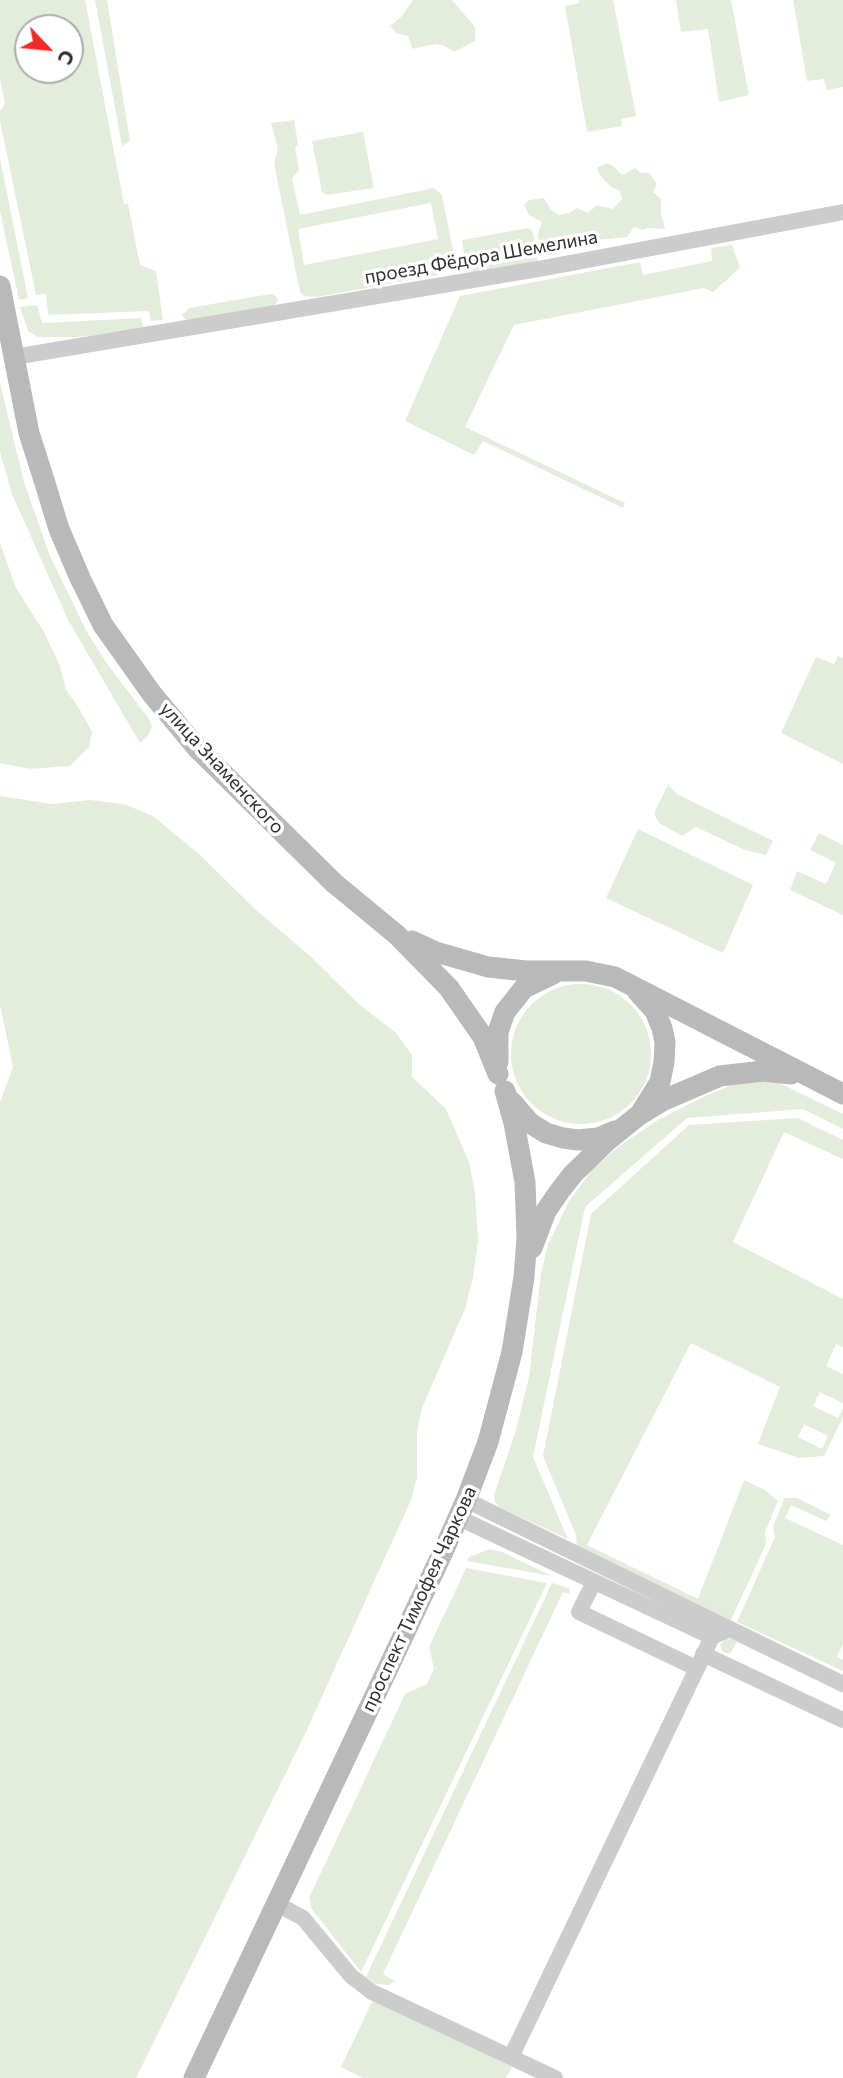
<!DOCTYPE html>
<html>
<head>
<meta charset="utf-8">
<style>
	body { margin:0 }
	#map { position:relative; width:843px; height:2078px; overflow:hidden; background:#fff; font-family:Commissioner,sans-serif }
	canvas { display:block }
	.north { position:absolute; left:14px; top:14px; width:70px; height:70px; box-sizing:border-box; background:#fff; border:2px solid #acacac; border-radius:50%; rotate:116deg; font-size:19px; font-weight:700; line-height:28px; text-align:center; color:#2f2f2f }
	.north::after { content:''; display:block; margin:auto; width:24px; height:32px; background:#f12927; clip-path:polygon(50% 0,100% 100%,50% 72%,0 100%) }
</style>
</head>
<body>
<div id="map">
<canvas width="843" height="2078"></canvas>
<div class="north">С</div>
</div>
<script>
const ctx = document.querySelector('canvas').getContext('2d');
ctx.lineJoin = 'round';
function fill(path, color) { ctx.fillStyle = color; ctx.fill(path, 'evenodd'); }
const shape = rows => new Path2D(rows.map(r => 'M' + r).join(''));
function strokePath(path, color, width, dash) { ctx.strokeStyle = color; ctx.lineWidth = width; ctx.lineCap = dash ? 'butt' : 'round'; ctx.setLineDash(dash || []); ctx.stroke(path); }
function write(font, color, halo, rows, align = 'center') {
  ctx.font = font + ' Commissioner,sans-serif'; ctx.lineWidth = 7; ctx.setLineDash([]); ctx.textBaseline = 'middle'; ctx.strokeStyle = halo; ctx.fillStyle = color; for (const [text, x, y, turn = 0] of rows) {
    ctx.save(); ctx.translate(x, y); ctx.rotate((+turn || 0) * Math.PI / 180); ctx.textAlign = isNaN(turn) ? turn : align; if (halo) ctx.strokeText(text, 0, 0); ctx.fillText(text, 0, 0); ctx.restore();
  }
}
fill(shape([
	[0,0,85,0,124,204,128,204,140,265,156,271,163,320,151,321,149,311,48,315,46,294,36,295,0,121,0,111,5,104,0,80],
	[28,28,70,28,70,70,28,70],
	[95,0,107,0,130,141,122,146],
	[413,0,452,0,475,27,475,41,454,52,445,46,435,44,412,49,408,36,396,33,390,26,402,16],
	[579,0,613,0,636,116,621,119,622,126,587,132,565,6,579,3],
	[676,0,731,0,749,95,719,102,708,29,681,32],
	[793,0,843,0,843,87,827,90,824,79,807,81],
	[294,120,298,144,295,148,299,170,292,178,300,215,434,188,442,195,455,260,454,266,443,274,317,297,304,296,300,292,274,163,278,149,271,123],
	[431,203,438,239,304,265,298,229],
	[363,132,374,188,327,195,322,192,312,141],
	[0,158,28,298,19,300,0,211],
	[606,163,613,166,622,175,635,168,641,173,649,173,657,184,653,192,661,199,661,214,665,229,647,228,643,230,634,227,627,237,596,240,585,247,570,246,562,253,549,255,539,248,538,234,542,222,529,215,524,205,529,200,544,198,551,210,559,215,569,213,577,208,588,213,597,205,613,209,622,199,620,191,611,187,599,174,597,168],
	[528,228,533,232,538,263,473,274,466,266,462,240],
	[732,245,740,268,713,292,704,288,514,325,465,427,625,503,623,508,483,441,474,455,405,421,460,296,640,262,643,275,712,261,711,248],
	[270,294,275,295,278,300,274,306,186,320,182,315,189,308],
	[37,305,42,323,141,318,144,330,79,337,38,337,28,331,20,307],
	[0,383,24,482,50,556,88,634,108,665,150,720,152,727,149,734,140,743,68,620,12,494,0,452],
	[0,543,16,588,44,632,60,666,66,690,79,708,92,732,89,747,70,766,30,769,0,763],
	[838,656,843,658,843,764,781,733,816,657,834,664],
	[668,785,677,794,773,841,766,855,745,850,696,827,682,836,659,823,655,816,655,811],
	[0,796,52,804,90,800,124,804,153,816,199,854,255,909,310,956,360,1005,396,1033,412,1055,412,1077,446,1109,469,1162,475,1193,478,1241,473,1278,465,1309,422,1408,417,1432,417,1477,411,1500,305,1734,136,2078,0,2078,0,1102,13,1067,0,1005],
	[638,829,753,885,723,953,606,898],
	[819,833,843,845,843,915,790,890,797,871,826,884,836,863,810,850],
	'511 1054a70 70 0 1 1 140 0a70 70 0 1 1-140 0Z',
	[757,1080,777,1082,843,1114,843,1129,803,1109,687,1118,585,1207,533,1457,568,1539,501,1508,495,1502,494,1495,516,1430,529,1377,541,1273,548,1245,569,1201,592,1170,618,1147,658,1120,707,1095,735,1084],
	[798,1118,843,1140,843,1159,784,1132,733,1242,843,1299,843,1347,836,1344,826,1366,843,1374,843,1403,820,1392,813,1406,838,1418,843,1408,843,1417,824,1456,799,1458,758,1444,780,1387,691,1343,587,1545,698,1599,744,1480,765,1490,778,1501,765,1532,766,1544,731,1620,577,1546,576,1535,543,1456,591,1214,689,1125],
	[804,1424,828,1436,822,1449,798,1437],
	[784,1498,797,1498,831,1515,826,1521,791,1505,785,1518,843,1545,843,1644,837,1657,843,1660,843,1671,737,1622,775,1537,773,1528],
	[490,1549,502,1552,552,1576,467,1561,469,1557],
	[466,1568,547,1583,361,1972,312,1909,309,1898,405,1694,427,1684,434,1669,429,1647],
	[552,1583,569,1588,570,1594,563,1592,383,1974,395,1981,389,1985,376,1984,366,1977],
	[726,1638,734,1639,843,1690,843,1693,737,1642,730,1654,726,1653,722,1651,720,1645],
	[373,2000,512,2067,506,2078,363,2078,341,2067]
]), '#e4eddc');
strokePath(shape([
	[14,357,544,268,843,212],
	[466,1500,843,1684],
	[459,1518,712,1637],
	[594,1582,579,1612,696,1668],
	[703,1654,843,1720],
	[277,1904,303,1918,351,1976,372,1992,555,2078],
	[511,2057,712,1637,729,1629]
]), '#ccc', 16);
strokePath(shape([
	[0,286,29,433,44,480,59,529,80,578,103,625,152,694,197,748,334,883,397,935,449,988,483,1037,498,1074],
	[412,941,436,952,488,967,526,971,586,971,615,977,843,1094],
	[638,992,655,1011,662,1028,665,1042,664,1062,660,1082,642,1111],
	[498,1062,498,1032,505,1012,524,988,553,974],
	[512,1102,530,1123,546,1133,563,1138,578,1140,598,1138,615,1131],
	[532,1248,546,1211,559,1192,573,1174,608,1140,639,1115,664,1100,720,1076,763,1071,791,1074],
	[194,2078,442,1554,466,1500,488,1442,512,1352,524,1277,527,1238,525,1182,514,1123,505,1091]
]), '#b9b9b9', 21);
write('19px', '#2f2f2f', '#fff', [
	["проезд Фёдора Шемелина",481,257,-10],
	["улица Знаменского",222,768,47],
	["проспект Тимофея Чаркова",419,1599,-65]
]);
</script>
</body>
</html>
